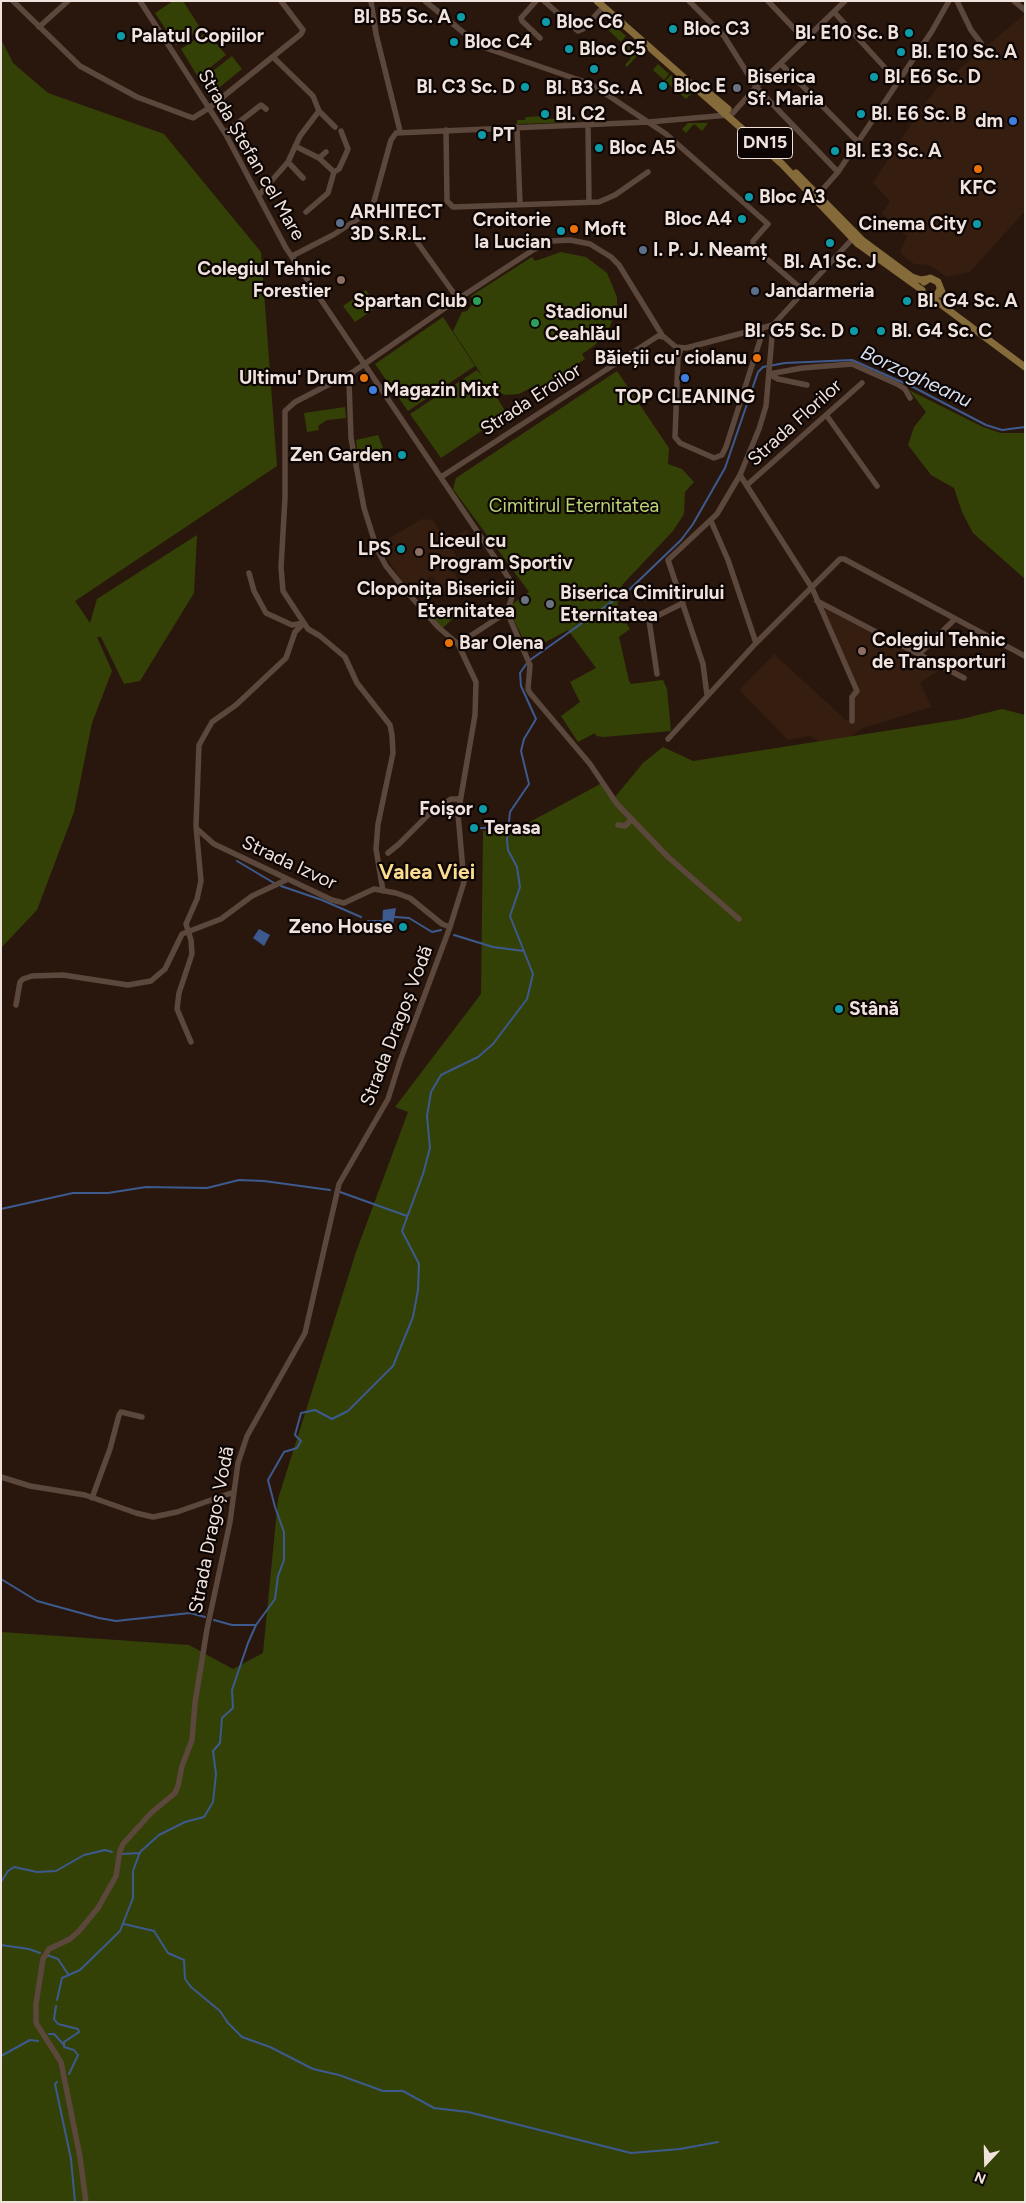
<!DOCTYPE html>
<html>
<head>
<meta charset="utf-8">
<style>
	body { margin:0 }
	#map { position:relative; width:1026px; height:2203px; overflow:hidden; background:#29170d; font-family:Figtree,sans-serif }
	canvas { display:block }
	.frame { position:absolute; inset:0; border:2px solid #f0e2dc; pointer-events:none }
	.north { position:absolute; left:961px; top:2138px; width:50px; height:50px; -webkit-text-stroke:4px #0c0503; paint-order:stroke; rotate:201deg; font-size:14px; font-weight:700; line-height:20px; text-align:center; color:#f0e2dc }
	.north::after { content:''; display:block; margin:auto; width:18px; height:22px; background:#f0e2dc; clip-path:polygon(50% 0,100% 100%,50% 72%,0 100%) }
</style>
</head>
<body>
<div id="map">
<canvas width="1026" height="2203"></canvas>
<div class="frame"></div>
<div class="north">N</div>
</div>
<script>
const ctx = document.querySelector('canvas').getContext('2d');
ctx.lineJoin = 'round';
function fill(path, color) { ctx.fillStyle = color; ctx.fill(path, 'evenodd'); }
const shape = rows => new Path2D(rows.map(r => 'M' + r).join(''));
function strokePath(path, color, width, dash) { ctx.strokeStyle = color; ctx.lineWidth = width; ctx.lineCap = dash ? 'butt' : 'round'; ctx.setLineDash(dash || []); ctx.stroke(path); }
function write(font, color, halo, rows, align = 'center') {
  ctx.font = font + ' Figtree,sans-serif'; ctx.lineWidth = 4.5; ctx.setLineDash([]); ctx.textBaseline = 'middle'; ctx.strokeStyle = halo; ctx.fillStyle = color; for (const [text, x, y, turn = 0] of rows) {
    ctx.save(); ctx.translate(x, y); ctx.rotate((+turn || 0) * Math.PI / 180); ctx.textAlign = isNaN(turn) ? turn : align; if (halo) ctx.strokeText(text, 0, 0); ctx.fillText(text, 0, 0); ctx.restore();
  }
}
fill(shape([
	[1025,14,1025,211,970,272,947,277,929,265,914,264,903,256,900,251,907,236,881,213,889,204,889,200,873,183,922,107,938,87],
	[422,519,433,520,447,542,467,529,469,533,450,546,457,557,449,562,461,585,445,594,432,576,411,588,405,588,379,544],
	[826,609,913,655,938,671,920,683,932,707,860,729,840,745,830,747,809,736,788,740,739,690,774,654,847,721,849,719,851,690,858,687,824,610]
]), '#351d10');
fill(shape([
	[173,1,183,1,201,29,176,45,155,13],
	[610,22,626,36,621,42,605,27],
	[207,32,226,55,198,77,181,49],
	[628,38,642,50,627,67,625,65,631,58,625,52,628,48,623,44],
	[1,39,13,63,48,93,164,134,261,252,277,466,75,601,90,623,97,599,197,535,194,593,140,681,124,684,101,637,97,637,112,671,92,723,74,812,37,910,1,948],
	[232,56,242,69,215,91,204,78],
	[658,64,669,74,664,80,653,70],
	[671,75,681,83,675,90,665,81],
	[682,84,692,93,686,99,677,91],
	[574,115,574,122,517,124,517,120,525,120,526,117,545,116,545,119,555,119],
	[688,123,708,123,702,131,694,124,686,133,682,129],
	[561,252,586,257,607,273,617,297,617,308,609,329,595,345,582,354,585,359,550,382,551,384,542,390,538,384,519,394,505,395,491,388,507,414,441,458,410,414,477,370,483,377,453,331,462,312,467,311,474,302,471,296,532,257,535,261],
	[366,290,377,307,355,322,343,306],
	[443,317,475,366,408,411,375,364],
	[617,371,669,448,668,464,682,469,694,482,685,492,684,514,673,531,623,584,617,596,618,609,630,629,619,637,629,681,631,684,663,680,667,689,671,731,604,737,596,736,595,733,578,742,561,716,580,702,570,682,596,668,568,630,529,651,510,612,511,605,529,592,453,489,456,478],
	[909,390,983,427,1001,433,1025,433,1025,579,973,533,962,512,954,488,931,475,908,445,914,427,926,412],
	[345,407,346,418,327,420,318,426,319,430,307,432,304,413],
	[378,435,383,448,358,455,356,440],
	[450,607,455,616,442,629,432,618],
	[1002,709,1025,715,1025,2202,1,2202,1,1632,189,1645,233,1669,263,1653,278,1499,356,1252,408,1112,395,1107,481,994,483,831,513,831,604,782,615,797,643,763,663,747,693,761,962,719]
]), '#344106');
fill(shape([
	[396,908,393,925,389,933,382,930,383,910],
	[259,929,270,935,264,946,253,938]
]), '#3d5a8f');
strokePath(shape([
	[530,660,630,589,681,540,693,524,725,468,758,372,763,367,785,363,852,360,913,387,986,425,1002,430,1025,427],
	[481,828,494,828,508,823],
	[237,861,274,883],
	[281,886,322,900,361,917],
	[395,917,409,918,432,932,441,930],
	[368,921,382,921],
	[454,935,493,947,524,951],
	[340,1192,407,1216],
	[1,1209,73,1193,108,1193,146,1187,207,1188,239,1180,264,1181,330,1190],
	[1,1579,37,1601,99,1618,116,1621,190,1613,205,1617],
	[214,1620,232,1625,256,1625],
	[122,1854,140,1853],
	[1,1882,8,1871,14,1867,37,1872,56,1871,84,1855,105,1850,112,1852],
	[124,1924,154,1931,168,1953,184,1960,185,1979,191,1987,220,2011,228,2023,242,2037,270,2047,313,2069,339,2075,383,2091,403,2091,434,2108,468,2112,631,2153,680,2149,718,2142],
	[1,1945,29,1949,40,1953],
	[47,1955,58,1959,68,1974],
	[57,2000,62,1978,80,1970,120,1931,133,1898,133,1871,140,1852,159,1835,185,1822,204,1817,213,1802,216,1774,213,1751,220,1743,222,1718,233,1708,232,1690,248,1643,256,1625,275,1599,278,1576,284,1560,284,1532,275,1507,268,1480,284,1452,297,1448,301,1441,295,1435,301,1413,315,1410,332,1419,348,1411,393,1366,413,1317,418,1290,419,1264,402,1231,423,1174,430,1148,427,1116,431,1092,441,1075,478,1057,493,1044,527,999,533,974,510,916,520,887,517,867,508,850,507,840,510,812,529,784,521,751,524,739,536,719,521,686,520,673,527,663],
	[56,2006,54,2019,58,2024,78,2029,79,2032,64,2042,64,2047,74,2050,78,2055,69,2074],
	[49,2034,54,2034,64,2045],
	[1,2056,30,2040,38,2041],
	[57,2082,55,2084,71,2159,75,2202]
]), '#3d5a8f', 2);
strokePath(shape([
	[13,1,80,66,137,97,193,118,209,108,301,34,303,30,281,1],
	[140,1,225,133,286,248,510,580,513,586,512,597,507,612,530,665,528,689,530,693,590,764,617,804,668,857,739,919],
	[371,1,376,34,400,131],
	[425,1,480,46,591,84,666,134,768,224,753,241,753,247,804,291],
	[536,1,521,18,522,21,540,38],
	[544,1,578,31,583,29,603,7],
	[689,1,724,36,756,87,838,172],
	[768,1,805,40],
	[957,1,971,30,981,43],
	[1014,1,1025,10],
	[834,12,898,82],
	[39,27,68,1],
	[781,64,858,142],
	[319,111,335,127],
	[588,124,589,201],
	[517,127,520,204],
	[446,130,447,201,453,207,599,202,615,195,648,172],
	[225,133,261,105,266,109],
	[295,146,319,158,334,172],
	[319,158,326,152],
	[288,162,303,178],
	[815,192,823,189,838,172,932,31,949,1],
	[259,195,288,162,300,136,319,111,313,96,273,57],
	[306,212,328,193,334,172,339,169,345,156,348,149,341,131],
	[412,235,458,299],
	[292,256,333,235,369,212,373,205,391,140,396,133,649,122,728,115,733,113,756,87,845,1],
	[681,348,678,357,675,437,680,443,714,458,722,455,726,447,762,334,761,330],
	[769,374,802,368,852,364,897,384,905,389,910,398],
	[769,374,778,379,807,385],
	[827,416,877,486],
	[740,475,812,588,857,691,852,697,852,721],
	[441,477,658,336,664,337,676,347,686,348,773,325,855,236],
	[747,485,862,383],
	[711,521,728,560,756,643],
	[249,573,254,591,266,613,292,625,304,623],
	[817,601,964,678],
	[458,644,507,612],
	[920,653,955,619],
	[657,674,649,620,683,603],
	[707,695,703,664,668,560,717,514,740,475,759,429,766,406,773,325],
	[668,739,756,643,840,559,844,559,1025,656],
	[618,825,625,826,632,819],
	[197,829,214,844,332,900,344,903,374,889,396,893,410,898,442,924,450,927],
	[388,853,399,844,431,812,451,799,460,799],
	[383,891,376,849,378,824,393,753,392,735,390,725,357,683,345,657,320,636,308,629,283,591,281,567,285,498,285,411,295,402,353,372,458,299,533,250,552,241,570,240,590,244,611,257,619,265,662,335],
	[16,1005,20,982,23,979,32,976,63,975,128,985,151,981,165,969,182,934,221,919,252,896,286,880],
	[191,1042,177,1009,179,993,192,954,191,940,186,924,197,899,201,881,196,826,199,745,212,722,236,705,286,658,295,632,304,623],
	[1,1477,30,1486,85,1495,136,1513,153,1517,177,1512,234,1492],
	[92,1498,110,1449,119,1415,121,1412,142,1417],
	[86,2202,80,2157,61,2062,36,2023,36,2004,43,1959,49,1949,70,1939,79,1931,98,1908,116,1876,120,1851,123,1844,151,1813,175,1793,178,1786,182,1766,192,1740,195,1703,207,1629,230,1522,238,1463,247,1436,305,1333,339,1184,388,1099,400,1061,450,927,464,882,458,814,475,715,476,682,458,644,438,627,407,592,386,566,377,549,364,508,351,438,349,381,353,372]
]), '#5c473c', 5.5);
strokePath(shape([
	[597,1,782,164,858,244,922,290],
	[704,89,728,109],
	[796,173,862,240,912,277,921,280,927,279],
	[924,282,930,278,938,282,949,310],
	[929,297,937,295,940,289],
	[931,297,1025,367]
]), '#856a3a', 7);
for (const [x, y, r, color] of [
	[461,17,5,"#0f9aa8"],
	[546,22,5,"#0f9aa8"],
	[673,29,5,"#0f9aa8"],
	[909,33,5,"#0f9aa8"],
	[121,36,5,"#0f9aa8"],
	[454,42,5,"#0f9aa8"],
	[569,49,5,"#0f9aa8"],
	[901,52,5,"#0f9aa8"],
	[594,69,5,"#0f9aa8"],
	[874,77,5,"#0f9aa8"],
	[663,86,5,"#0f9aa8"],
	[525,87,5,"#0f9aa8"],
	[737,88,5,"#6b7280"],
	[545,114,5,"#0f9aa8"],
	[861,114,5,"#0f9aa8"],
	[1013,121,5,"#3f7fe0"],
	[482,135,5,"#0f9aa8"],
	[599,148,5,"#0f9aa8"],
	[835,151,5,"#0f9aa8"],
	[978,169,5,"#e8710a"],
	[749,197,5,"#0f9aa8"],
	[742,219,5,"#0f9aa8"],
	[340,223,5,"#5c6f8a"],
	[977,224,5,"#0f9aa8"],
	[574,229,5,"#e8710a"],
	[561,231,5,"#0f9aa8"],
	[830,243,5,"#0f9aa8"],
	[643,250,5,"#5c6f8a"],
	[341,280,5,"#8d6e63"],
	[755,291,5,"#5c6f8a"],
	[477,301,5,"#2e9e5b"],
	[907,301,5,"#0f9aa8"],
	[535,323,5,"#2e9e5b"],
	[854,331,5,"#0f9aa8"],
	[881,331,5,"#0f9aa8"],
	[757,358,5,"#e8710a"],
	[364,378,5,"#e8710a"],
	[685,378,5,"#3f7fe0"],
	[373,390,5,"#3f7fe0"],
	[402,455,5,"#0f9aa8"],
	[401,549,5,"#0f9aa8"],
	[419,552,5,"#8d6e63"],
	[525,600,5,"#6b7280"],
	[550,604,5,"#6b7280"],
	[449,643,5,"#e8710a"],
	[862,651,5,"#8d6e63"],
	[483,809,5,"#0f9aa8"],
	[474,828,5,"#0f9aa8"],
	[403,927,5,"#0f9aa8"],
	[839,1009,5,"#0f9aa8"]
]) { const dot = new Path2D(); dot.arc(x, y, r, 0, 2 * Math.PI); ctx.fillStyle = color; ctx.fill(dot); strokePath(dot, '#0c0503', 2); }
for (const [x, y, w] of [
	[765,143,55]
]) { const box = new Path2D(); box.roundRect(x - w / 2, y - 15.5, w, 31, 4); ctx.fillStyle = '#0c0503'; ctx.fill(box); strokePath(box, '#f0e2dc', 1); }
write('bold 18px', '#f0e2dc', null, [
	["DN15",765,143]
]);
write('bold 19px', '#f0e2dc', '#0c0503', [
	["Bl. B5 Sc. A",451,17,"right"],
	["Bloc C6",556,22],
	["Bloc C3",683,29],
	["Bl. E10 Sc. B",899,33,"right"],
	["Palatul Copiilor",131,36],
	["Bloc C4",464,42],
	["Bloc C5",579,49],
	["Bl. E10 Sc. A",911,52],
	["Biserica",747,77],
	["Sf. Maria",747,99],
	["Bl. E6 Sc. D",884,77],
	["Bloc E",673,86],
	["Bl. C3 Sc. D",515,87,"right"],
	["Bl. B3 Sc. A",594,88,"center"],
	["Bl. C2",555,114],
	["Bl. E6 Sc. B",871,114],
	["dm",1003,121,"right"],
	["PT",492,135],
	["Bloc A5",609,148],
	["Bl. E3 Sc. A",845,151],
	["KFC",978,188,"center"],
	["Bloc A3",759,197],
	["ARHITECT",350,212],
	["3D S.R.L.",350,234],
	["Bloc A4",732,219,"right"],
	["Croitorie",551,220,"right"],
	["la Lucian",551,242,"right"],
	["Cinema City",967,224,"right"],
	["Moft",584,229],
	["I. P. J. Neamț",653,250],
	["Bl. A1 Sc. J",830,262,"center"],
	["Colegiul Tehnic",331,269,"right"],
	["Forestier",331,291,"right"],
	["Jandarmeria",765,291],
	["Spartan Club",467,301,"right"],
	["Bl. G4 Sc. A",917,301],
	["Stadionul",545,312],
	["Ceahlăul",545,334],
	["Bl. G5 Sc. D",844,331,"right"],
	["Bl. G4 Sc. C",891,331],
	["Băieții cu' ciolanu",747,358,"right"],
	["Ultimu' Drum",354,378,"right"],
	["Magazin Mixt",383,390],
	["TOP CLEANING",685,397,"center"],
	["Zen Garden",392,455,"right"],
	["Liceul cu",429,541],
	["Program Sportiv",429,563],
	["LPS",391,549,"right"],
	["Cloponița Bisericii",515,589,"right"],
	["Eternitatea",515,611,"right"],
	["Biserica Cimitirului",560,593],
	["Eternitatea",560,615],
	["Colegiul Tehnic",872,640],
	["de Transporturi",872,662],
	["Bar Olena",459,643],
	["Foișor",473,809,"right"],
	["Terasa",484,828],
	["Zeno House",393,927,"right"],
	["Stână",849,1009]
], 'left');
write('19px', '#f0e2dc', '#0c0503', [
	["Strada Ștefan cel Mare",251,155,60],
	["Strada Eroilor",531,400,-33],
	["Strada Florilor",795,423,-42],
	["Strada Izvor",289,863,25],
	["Strada Dragoș Vodă",397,1026,-69],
	["Strada Dragoș Vodă",212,1530,-79]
]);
write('19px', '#bbd678', '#0c0503', [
	["Cimitirul Eternitatea",574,506]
]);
write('italic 20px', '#d6dff0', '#0c0503', [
	["Borzogheanu",916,377,25]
]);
write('bold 21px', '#fadb90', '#0c0503', [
	["Valea Viei",427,873]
]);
</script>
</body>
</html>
